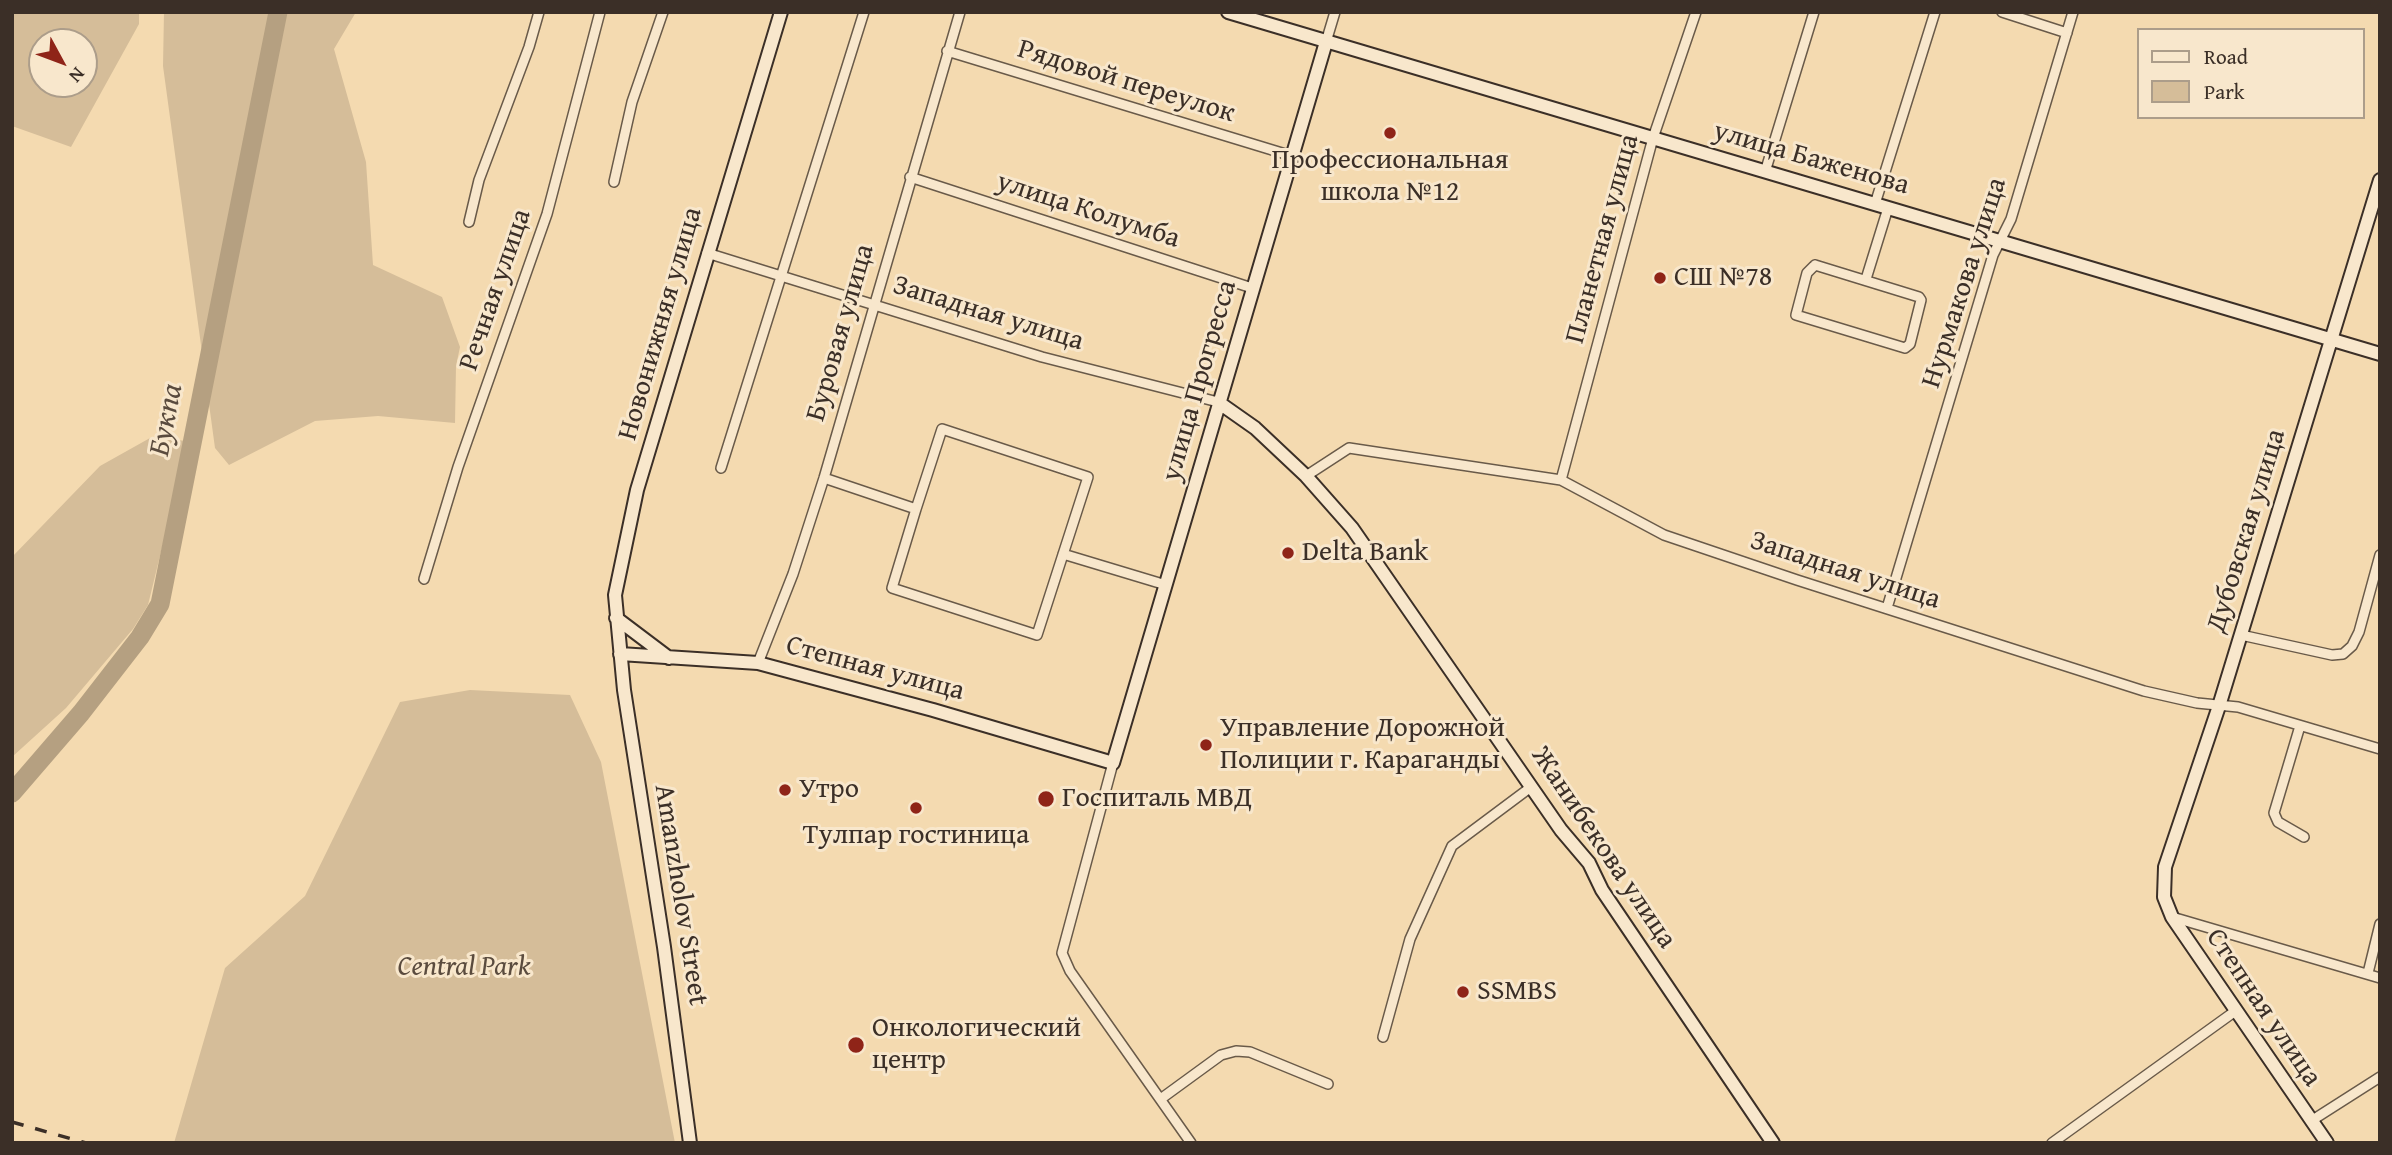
<!DOCTYPE html>
<html>
<head>
<meta charset="utf-8">
<style>
	body { margin:0 }
	#map { position:relative; width:2392px; height:1155px; overflow:hidden; background:#f4dab0; font-family:"Gentium Book Plus",serif }
	canvas { display:block }
	.frame { position:absolute; inset:0; border:14px solid #3b2f27; pointer-events:none }
	.legend { position:absolute; left:2137px; top:28px; width:228px; height:91px; box-sizing:border-box; background:#f8e7cc; border:2px solid #ac9d8a; margin:0; padding:9px 12px; list-style:none; font-size:21px; color:#3b2f27 }
	.legend li { display:flex; align-items:center; gap:14px; height:35px }
	.legend b { width:35px; border:2px solid #ac9d8a }
	.north { position:absolute; left:28px; top:28px; width:70px; height:70px; box-sizing:border-box; background:#f8e7cc; border:2px solid #ac9d8a; border-radius:50%; rotate:131deg; font-size:19px; font-weight:700; line-height:28px; text-align:center; color:#3b2f27 }
	.north::after { content:''; display:block; margin:auto; width:24px; height:32px; background:#8f2418; clip-path:polygon(50% 0,100% 100%,50% 72%,0 100%) }
</style>
</head>
<body>
<div id="map">
<canvas width="2392" height="1155"></canvas>
<div class="frame"></div>
<ul class="legend">
<li><b style="height:9px;background:#f8e7cc"></b>Road</li>
<li><b style="height:19px;background:#d5bd99"></b>Park</li>
</ul>
<div class="north">N</div>
</div>
<script>
const ctx = document.querySelector('canvas').getContext('2d');
ctx.lineJoin = 'round';
function fill(path, color) { ctx.fillStyle = color; ctx.fill(path, 'evenodd'); }
const shape = rows => new Path2D(rows.map(r => 'M' + r).join(''));
function strokePath(path, color, width, dash) { ctx.strokeStyle = color; ctx.lineWidth = width; ctx.lineCap = dash ? 'butt' : 'round'; ctx.setLineDash(dash || []); ctx.stroke(path); }
function write(font, color, halo, rows, align = 'center') {
  ctx.font = font + ' "Gentium Book Plus",serif'; ctx.lineWidth = 6; ctx.setLineDash([]); ctx.textBaseline = 'middle'; ctx.strokeStyle = halo; ctx.fillStyle = color; for (const [text, x, y, turn = 0] of rows) {
    ctx.save(); ctx.translate(x, y); ctx.rotate((+turn || 0) * Math.PI / 180); ctx.textAlign = isNaN(turn) ? turn : align; if (halo) ctx.strokeText(text, 0, 0); ctx.fillText(text, 0, 0); ctx.restore();
  }
}
fill(shape([
	[12,12,139,12,139,24,71,147,12,126],
	[84,42,84,84,42,84,42,42],
	[164,12,356,12,334,49,366,162,373,265,442,297,460,347,456,366,455,423,378,416,315,421,229,465,215,448,163,66],
	[150,438,188,441,148,605,133,629,66,708,12,757,12,557,100,466],
	[470,690,570,695,601,762,675,1143,174,1143,225,968,305,896,400,702]
]), '#d5bd99');
strokePath(shape([
	[12,793,81,713,140,637,160,604,278,12]
]), '#b5a081', 19);
const street = shape([
	[2002,12,2067,33],
	[1326,42,1335,12],
	[947,51,1292,156],
	[1765,172,1814,12],
	[910,177,1252,288],
	[614,182,632,102,663,12],
	[1875,204,1935,12],
	[469,222,479,180,529,47,539,12],
	[707,253,1042,357,1218,402],
	[1815,265,1919,297,1921,300,1910,344,1905,348,1796,315,1807,273,1815,265],
	[1866,279,1888,208],
	[721,468,864,12],
	[1306,476,1349,448,1561,480,1664,535,1797,580,2144,691,2197,703,2238,707,2380,749],
	[824,478,916,509,892,588,1037,635,1088,477,942,429,916,509],
	[1561,480,1653,138,1696,12],
	[1063,554,1166,585],
	[424,579,458,467,547,214,600,12],
	[1887,608,1993,255,2011,219,2073,12],
	[2241,635,2332,655,2343,654,2352,646,2359,632,2380,555],
	[758,663,793,574,824,478,960,12],
	[2300,726,2274,813,2278,822,2304,837],
	[1113,763,1062,953,1070,971,1191,1143],
	[2172,917,2380,978],
	[2368,973,2380,924],
	[1383,1037,1410,939,1452,846,1531,787],
	[1162,1098,1221,1055,1236,1051,1250,1052,1328,1084],
	[2311,1121,2380,1077],
	[2052,1143,2234,1012]
]);
const secondary = shape([
	[1228,12,2380,354],
	[1218,402,1255,428,1306,476,1352,528,1561,830,1589,863,1602,890,1773,1143],
	[616,618,669,658],
	[620,654,758,663,933,710,1113,763,1326,42],
	[690,1143,664,947,624,690,615,595,637,490,781,12],
	[2327,1143,2172,917,2164,897,2165,867,2219,706,2380,180]
]);
strokePath(street, '#695a49', 12);
strokePath(secondary, '#3b2f27', 16);
strokePath(street, '#f8e7cc', 9);
strokePath(secondary, '#f8e7cc', 12);
strokePath(shape([
	[12,1122,86,1143]
]), '#3b2f27', 3.5, [12, 12]);
for (const [x, y, r, color] of [
	[1390,133,7,"#8f2418"],
	[1660,278,7,"#8f2418"],
	[1288,553,7,"#8f2418"],
	[1206,745,7,"#8f2418"],
	[785,790,7,"#8f2418"],
	[1046,799,9,"#8f2418"],
	[916,808,7,"#8f2418"],
	[1463,992,7,"#8f2418"],
	[856,1045,9,"#8f2418"]
]) { const dot = new Path2D(); dot.arc(x, y, r, 0, 2 * Math.PI); ctx.fillStyle = color; ctx.fill(dot); strokePath(dot, '#f8e7cc', 2.5); }
write('28px', '#3b2f27', '#f8e7cc', [
	["Рядовой переулок",1126,82,17],
	["улица Баженова",1811,159,16],
	["улица Колумба",1088,211,18],
	["Планетная улица",1603,239,-75],
	["Нурмакова улица",1965,283,-72],
	["Речная улица",496,290,-71],
	["Западная улица",988,314,17],
	["Новонижняя улица",661,324,-74],
	["Буровая улица",841,333,-74],
	["улица Прогресса",1200,381,-74],
	["Дубовская улица",2247,531,-73],
	["Западная улица",1845,571,18],
	["Степная улица",875,669,15],
	["Жанибекова улица",1603,848,56],
	["Amanzholov Street",680,895,81],
	["Степная улица",2263,1008,56]
]);
write('28px', '#3b2f27', '#f8e7cc', [
	["Профессиональная",1390,161,"center"],
	["школа №12",1390,193,"center"],
	["СШ №78",1674,278],
	["Delta Bank",1302,553],
	["Управление Дорожной",1220,729],
	["Полиции г. Караганды",1220,761],
	["Утро",799,790],
	["Госпиталь МВД",1062,799],
	["Тулпар гостиница",916,836,"center"],
	["SSMBS",1477,992],
	["Онкологический",872,1029],
	["центр",872,1061]
], 'left');
write('italic 28px', '#5a4b3e', '#f8e7cc', [
	["Central Park",464,968]
]);
write('italic 30px', '#5a4b3e', '#f8e7cc', [
	["Букпа",167,420,-79]
]);
</script>
</body>
</html>
